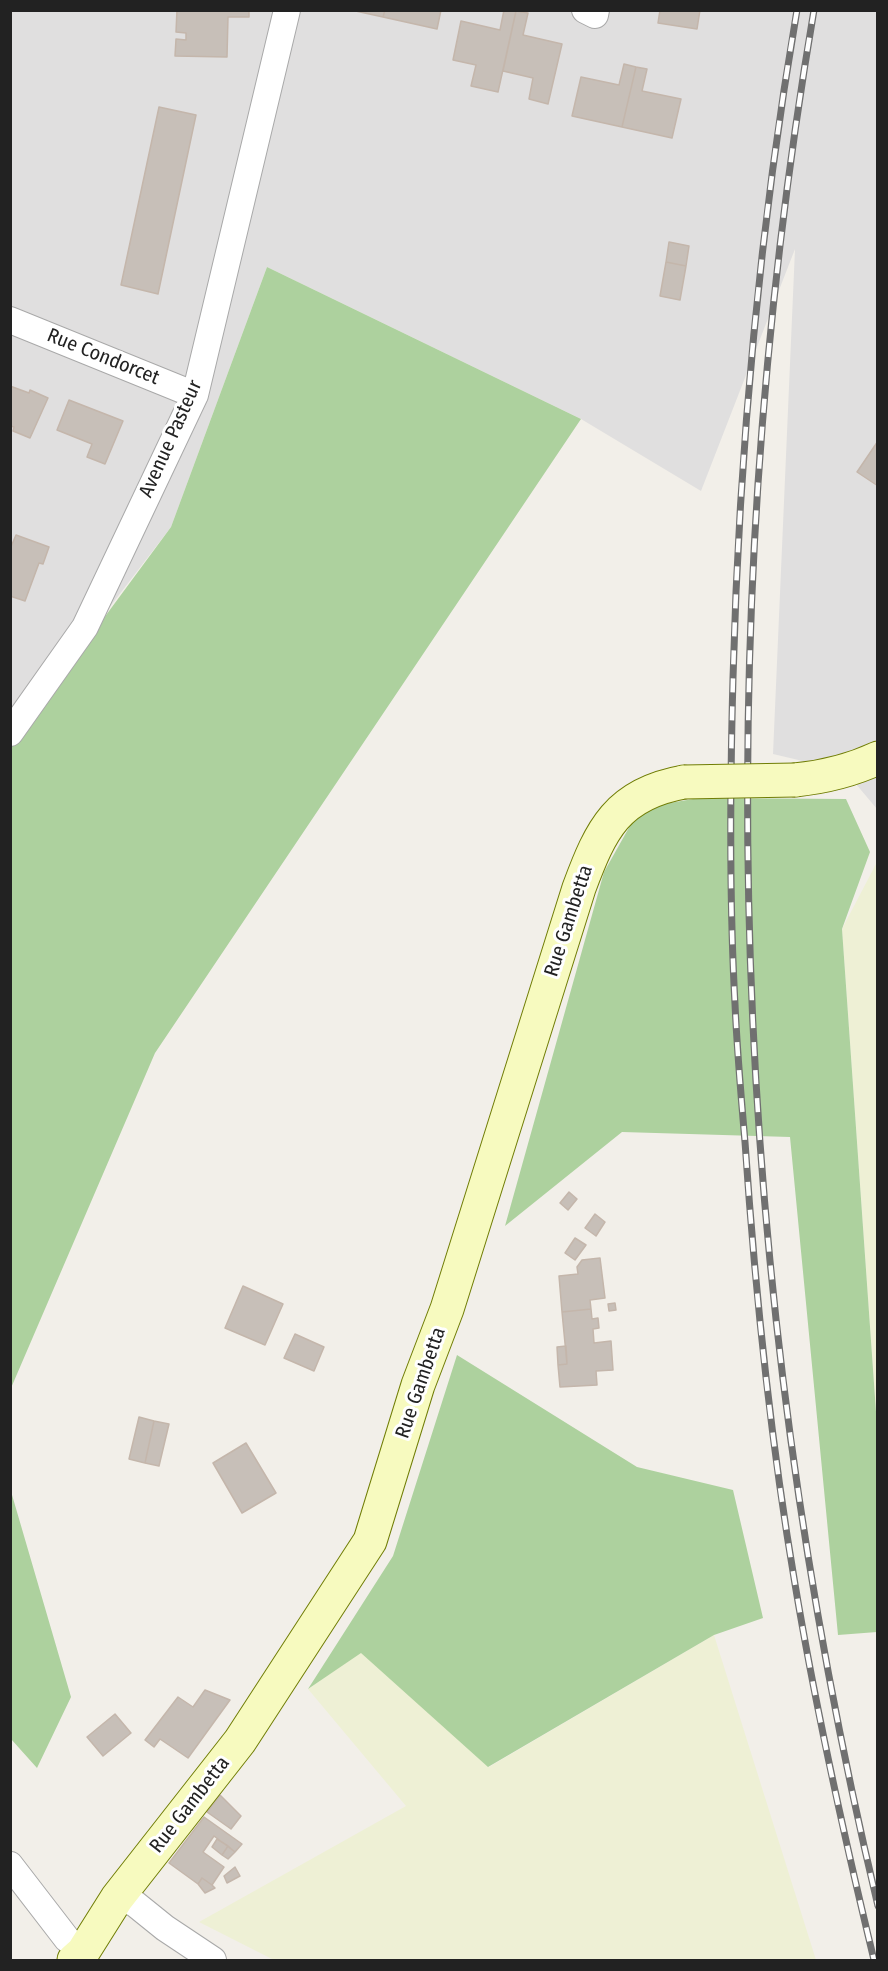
<!DOCTYPE html>
<html>
<head>
<meta charset="utf-8">
<style>
  body { margin:0 }
  #map { position:relative; width:888px; height:1971px; overflow:hidden; background:#f2efe9; font-family:"Fira Sans Condensed",sans-serif }
  canvas { display:block }
  .frame { position:absolute; inset:0; border:12px solid #222; pointer-events:none }
</style>
</head>
<body>
<div id="map">
<canvas width="888" height="1971"></canvas>
<div class="frame"></div>
</div>
<script>
const context = document.querySelector('canvas').getContext('2d');
context.lineJoin = 'round';
function fillPath(path, color) {
  context.fillStyle = color;
  context.fill(path, 'evenodd');
}
function strokePath(path, color, width, dash) {
  context.strokeStyle = color;
  context.lineWidth = width;
  context.lineCap = dash ? 'butt' : 'round';
  context.setLineDash(dash || []);
  context.stroke(path);
}
function drawText(font, color, halo, rows, align = 'center') {
  context.font = font + ' "Fira Sans Condensed",sans-serif';
  context.lineWidth = 6;
  context.setLineDash([]);
  context.textBaseline = 'middle';
  context.strokeStyle = halo;
  context.fillStyle = color;
  for (const [text, x, y, turn = 0] of rows) {
    context.save();
    context.translate(x, y);
    context.rotate((+turn || 0) * Math.PI / 180);
    context.textAlign = isNaN(turn) ? turn : align;
    if (halo) context.strokeText(text, 0, 0);
    context.fillText(text, 0, 0);
    context.restore();
  }
}
fillPath(new Path2D(`
  M11,11h866v798l-32,-38 -72,-17 22,-505 -94,242 -120,-72 -314,-152 -96,260 -160,209z`), '#e0dfdf');
fillPath(new Path2D(`
  M877,862v564l-35,-497z
  M714,1635l102,325h-542l-75,-38 207,-116 -98,-117 53,-37 128,115z`), '#eef0d5');
fillPath(new Path2D(`
  M267,267l314,152 -426,634 -144,335v-644l160,-217z
  M699,798l147,1 24,53 -28,77 35,497v206l-39,3 -48,-498 -168,-5 -117,94 99,-354 36,-64z
  M457,1355l180,112 96,23 30,128 -49,17 -226,132 -127,-114 -53,36 85,-133z
  M10,1488l61,209 -34,71 -26,-29z`), '#add19e');
const building = new Path2D(`
  M177,10h72v7h-21l-1,40 -52,-1 1,-17 10,1v-7l-10,-1z
  M351,10h34l-2,7z
  M385,10h56l-4,19 -54,-12z
  M504,10l12,1 -18,81 -27,-6 5,-21 -23,-5 8,-39 39,9z
  M660,10h40l-3,19 -39,-6z
  M516,11l12,2 -5,22 39,9 -14,60 -19,-5 4,-21 -30,-7z
  M624,64l12,3 -14,60 -50,-11 9,-39 38,8z
  M636,67l11,2 -5,22 39,8 -9,39 -50,-11z
  M159,107l37,8 -38,179 -37,-9z
  M669,242l20,4 -3,20 -20,-4z
  M666,262l20,4 -6,34 -20,-4z
  M10,386l19,7 1,-3 18,8 -18,40 -17,-7 1,-4 -4,-1z
  M69,400l54,21 -18,43 -18,-7 5,-13 -35,-14z
  M878,441v45l-21,-14z
  M16,535l33,12 -6,17 -4,-1 -14,38 -15,-5v-47z
  M569,1192l8,7 -9,11 -8,-7z
  M595,1214l10,8 -9,14 -11,-8z
  M575,1238l11,7 -11,15 -10,-7z
  M600,1258l5,40 -15,2 1,9 -29,3 -3,-36 19,-2 -1,-7 5,-7z
  M243,1286l40,18 -18,41 -40,-17z
  M615,1303l1,7 -7,1 -1,-7z
  M591,1309l1,10 6,-1 1,10 -6,1 1,14 17,-2 2,29 -17,1 1,14 -37,2 -2,-22 9,-1 -5,-52z
  M295,1334l29,13 -10,24 -30,-13z
  M566,1346l1,18 -9,1 -1,-18z
  M139,1417l15,4 -9,42 -16,-4z
  M154,1421l15,3 -10,42 -14,-3z
  M246,1443l30,50 -34,20 -29,-50z
  M205,1690l25,10 -42,58 -28,-19 -6,8 -9,-7 33,-43 15,10z
  M115,1714l16,19 -28,23 -16,-19z
  M220,1795l21,21 -10,13 -24,-17z
  M204,1817l38,27 -7,8 -21,-16 -11,16 21,15 -12,18 -10,-7 -4,6 -29,-21z
  M217,1839l11,7 -6,9 -10,-8z
  M228,1846l7,6 -7,7 -6,-4z
  M235,1867l5,9 -13,7 -3,-7z
  M202,1878l10,7 3,3 -10,5 -7,-9z`);
fillPath(building, '#c7bfb8');
strokePath(building, '#c4b6ab', 1.5);
const street = new Path2D(`
  M585,10l10,5 1,-5
  M10,320l185,75
  M10,733l75,-106 110,-232 92,-385
  M10,1865l57,74 16,13
  M117,1898l17,5 31,25 48,32`);
const secondary = new Path2D(`
  M795,780c30,-3 55,-9 83,-22
  M74,1960l9,-8 34,-54 123,-157 130,-200 48,-156 29,-76 132,-421c22,-59 38,-94 105,-106`);
strokePath(street, '#a9a9a9', 28);
strokePath(secondary, '#707d05', 35);
strokePath(street, '#fff', 26);
strokePath(secondary, '#f7fabf', 33);
const rail = new Path2D(`
  M797,10c-38,221 -58,445 -64,668 -3,109 -4,218 2,326 2,46 6,92 10,138 10,148 25,295 50,442 21,126 49,252 79,376
  M814,10c-107,628 -84,1277 64,1896`);
strokePath(rail, '#707070', 7);
strokePath(rail, '#fff', 4.5, [14]);
const secondaryBridge = new Path2D(`
  M684,782l111,-2`);
strokePath(secondaryBridge, '#707d05', 35, []);
strokePath(secondaryBridge, '#f7fabf', 33);
drawText('20px', '#222', '#fff', [
  ["Rue Condorcet",103,357,22],
  ["Avenue Pasteur",171,439,-66],
  ["Rue Gambetta",569,921,-72],
  ["Rue Gambetta",421,1383,-71],
  ["Rue Gambetta",190,1805,-52]
]);
</script>
</body>
</html>
